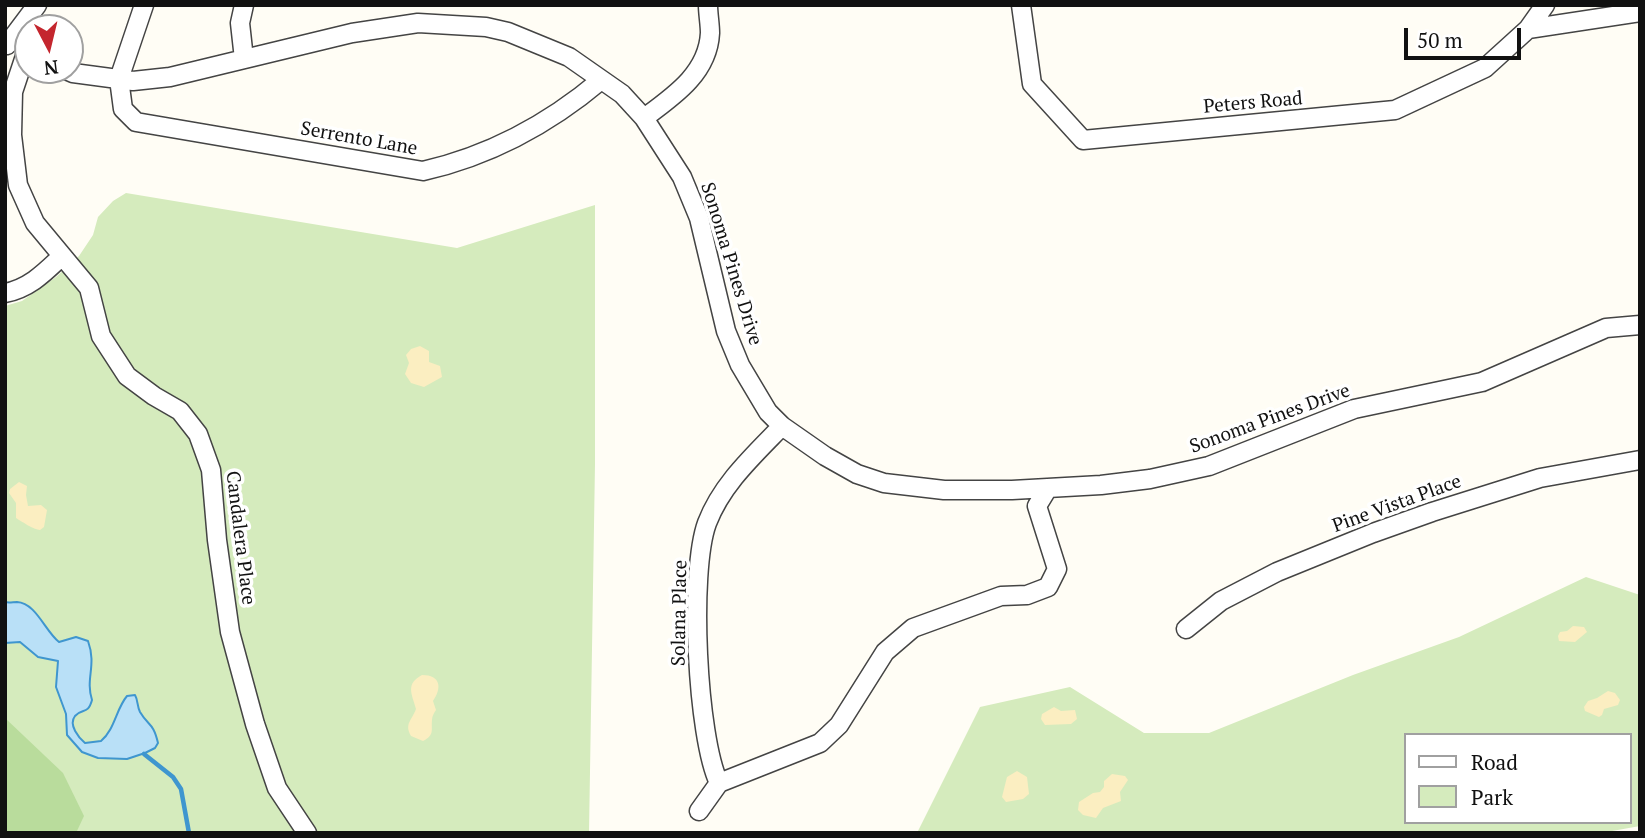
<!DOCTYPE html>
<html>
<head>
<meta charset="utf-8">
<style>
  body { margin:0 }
  #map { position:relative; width:1645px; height:838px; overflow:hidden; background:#fffdf5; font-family:"PT Serif",serif }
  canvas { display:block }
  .frame { position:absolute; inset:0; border:7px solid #111; pointer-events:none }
  .legend { position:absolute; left:1404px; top:733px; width:228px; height:91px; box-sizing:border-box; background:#fff; border:2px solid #a0a0a0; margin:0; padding:9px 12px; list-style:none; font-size:21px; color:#111 }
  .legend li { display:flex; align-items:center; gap:14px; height:35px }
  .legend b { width:35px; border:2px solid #a0a0a0 }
  .north { position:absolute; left:14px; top:14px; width:70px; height:70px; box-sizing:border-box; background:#fff; border:2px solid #a0a0a0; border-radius:50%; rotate:173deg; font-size:19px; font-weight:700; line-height:28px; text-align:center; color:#111 }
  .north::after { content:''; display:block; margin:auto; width:24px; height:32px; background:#c4262e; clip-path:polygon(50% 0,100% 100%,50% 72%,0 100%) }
  .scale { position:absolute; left:1404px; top:28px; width:117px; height:32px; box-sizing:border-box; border:4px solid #111; border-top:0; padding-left:9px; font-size:21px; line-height:24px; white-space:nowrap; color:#111; -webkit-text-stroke:5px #fff; paint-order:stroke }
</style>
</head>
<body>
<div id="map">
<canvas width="1645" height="838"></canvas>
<div class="frame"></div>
<ul class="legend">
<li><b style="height:9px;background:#fff"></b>Road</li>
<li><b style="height:19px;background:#d5ebbd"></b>Park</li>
</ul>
<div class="north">N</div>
<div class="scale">50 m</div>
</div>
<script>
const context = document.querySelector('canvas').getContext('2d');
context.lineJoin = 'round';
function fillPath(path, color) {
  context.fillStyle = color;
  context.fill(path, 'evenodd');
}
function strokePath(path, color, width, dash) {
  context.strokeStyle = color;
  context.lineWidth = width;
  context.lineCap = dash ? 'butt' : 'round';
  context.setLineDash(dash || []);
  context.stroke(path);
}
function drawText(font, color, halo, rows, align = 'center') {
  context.font = font + ' "PT Serif",serif';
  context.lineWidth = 7;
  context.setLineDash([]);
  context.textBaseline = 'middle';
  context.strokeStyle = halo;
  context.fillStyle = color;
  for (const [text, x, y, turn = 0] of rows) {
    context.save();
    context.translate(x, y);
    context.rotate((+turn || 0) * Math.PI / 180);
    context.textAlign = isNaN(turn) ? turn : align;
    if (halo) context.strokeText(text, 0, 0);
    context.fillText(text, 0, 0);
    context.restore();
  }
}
fillPath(new Path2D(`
  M126,193l331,55 138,-43v259l-6,369h-584v-527l17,-5 34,-24 23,-21 14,-21 5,-18 15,-16z
  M1586,577l54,18v231l-39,7h-684l63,-126 90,-20 74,46h65l144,-58 106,-38zM1405,735h224v87h-224z`), '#d5ebbd');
fillPath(new Path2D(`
  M5,718l58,55 21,43 -8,17h-71z`), '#b9dc9c');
fillPath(new Path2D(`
  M420,346l9,5v11l11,4 2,11 -18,10 -13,-4 -6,-9 4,-11 -3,-8 5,-6z
  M19,482l8,4 -1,9 2,11 13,-1 6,5 -3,17 -4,3c-6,0 -19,-9 -24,-12v-15l-7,-10 1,-4z
  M1573,626l11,1 3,5 -12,10 -16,-1 -1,-5 2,-4 7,-1z
  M422,675c19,0 20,13 11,26l3,9c-2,3 -4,6 -4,10 -1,10 3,15 -9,21l-12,-5c-7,-12 1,-16 5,-27 -4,-15 -11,-25 6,-34z
  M1608,691l7,2 5,7 -2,5 -14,4 -2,6 -3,2 -14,-6 -1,-4 4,-6 9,-3z
  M1054,707l7,4 14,-1 2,9 -6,5 -26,1 -4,-6 1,-5z
  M1017,771l10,6 2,17 -6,5 -17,3 -4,-5 5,-20z
  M1112,774l13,2 3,4 -8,12 1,9 -18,7 -7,10 -13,-3 -5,-5 1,-8 14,-9 7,-1 4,-5v-6z`), '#fbeec1');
const water = new Path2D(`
  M5,602c4,1 8,0 12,0 19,1 28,29 42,40l17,-5 12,4c9,25 -3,37 4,59 -4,15 -10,8 -17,16 -7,9 4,22 10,27l16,-2c14,-12 15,-32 26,-45l8,-1c3,5 2,11 5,17 9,15 13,10 18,31l-3,5 -10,5 -18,6 -29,-1 -16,-6 -15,-17 -1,-21 -10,-27 2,-26 -20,-4 -18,-15 -15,1z`);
fillPath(water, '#b9e0f7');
strokePath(water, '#3f96cf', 2);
strokePath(new Path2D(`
  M144,754l29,23 8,12 8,44`), '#3f96cf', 4.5);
const minor = new Path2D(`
  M144,5l-25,74 4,30 13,13 287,49c66,-15 127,-48 178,-91
  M244,5l-4,18 4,36
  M1021,5l11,79 51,56 312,-30 90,-42 43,-39 17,-24
  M1528,29l112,-17
  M7,45l30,-40
  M26,53l-13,39 -1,43 6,50 17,38 54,65 12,48 26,40 27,20 26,15 18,23 13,36 6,70 13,92 25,92 22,64 30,45
  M66,70l7,3 60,8 37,-4 182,-44 66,-10 68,4 22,5 61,25 53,37 22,24 38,59 17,41 27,113 14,34 28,47 14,14 43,30 32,18 27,9 60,7h68l89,-5 49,-6 59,-13 145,-57 128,-27 124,-54 34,-3
  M644,118c30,-22 64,-45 66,-85 0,-9 -2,-19 -2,-28
  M5,293c25,-5 40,-21 57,-37
  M782,426c-29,30 -60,58 -75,97 -18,49 -10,214 12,260l101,-40 19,-18 46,-73 28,-24 88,-32 26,-1 21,-8 9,-18 -20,-63 11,-18
  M1186,629l35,-28 56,-29 96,-39 59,-21 108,-34 100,-18
  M699,811l20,-28`);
strokePath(minor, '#444', 21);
strokePath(minor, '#fff', 18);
drawText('19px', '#111', '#fff', [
  ["Peters Road",1253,103,-5],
  ["Serrento Lane",359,139,10],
  ["Sonoma Pines Drive",731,264,73],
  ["Sonoma Pines Drive",1270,419,-20],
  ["Pine Vista Place",1397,504,-20],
  ["Candalera Place",240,538,83],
  ["Solana Place",680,613,-89]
]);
</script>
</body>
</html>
